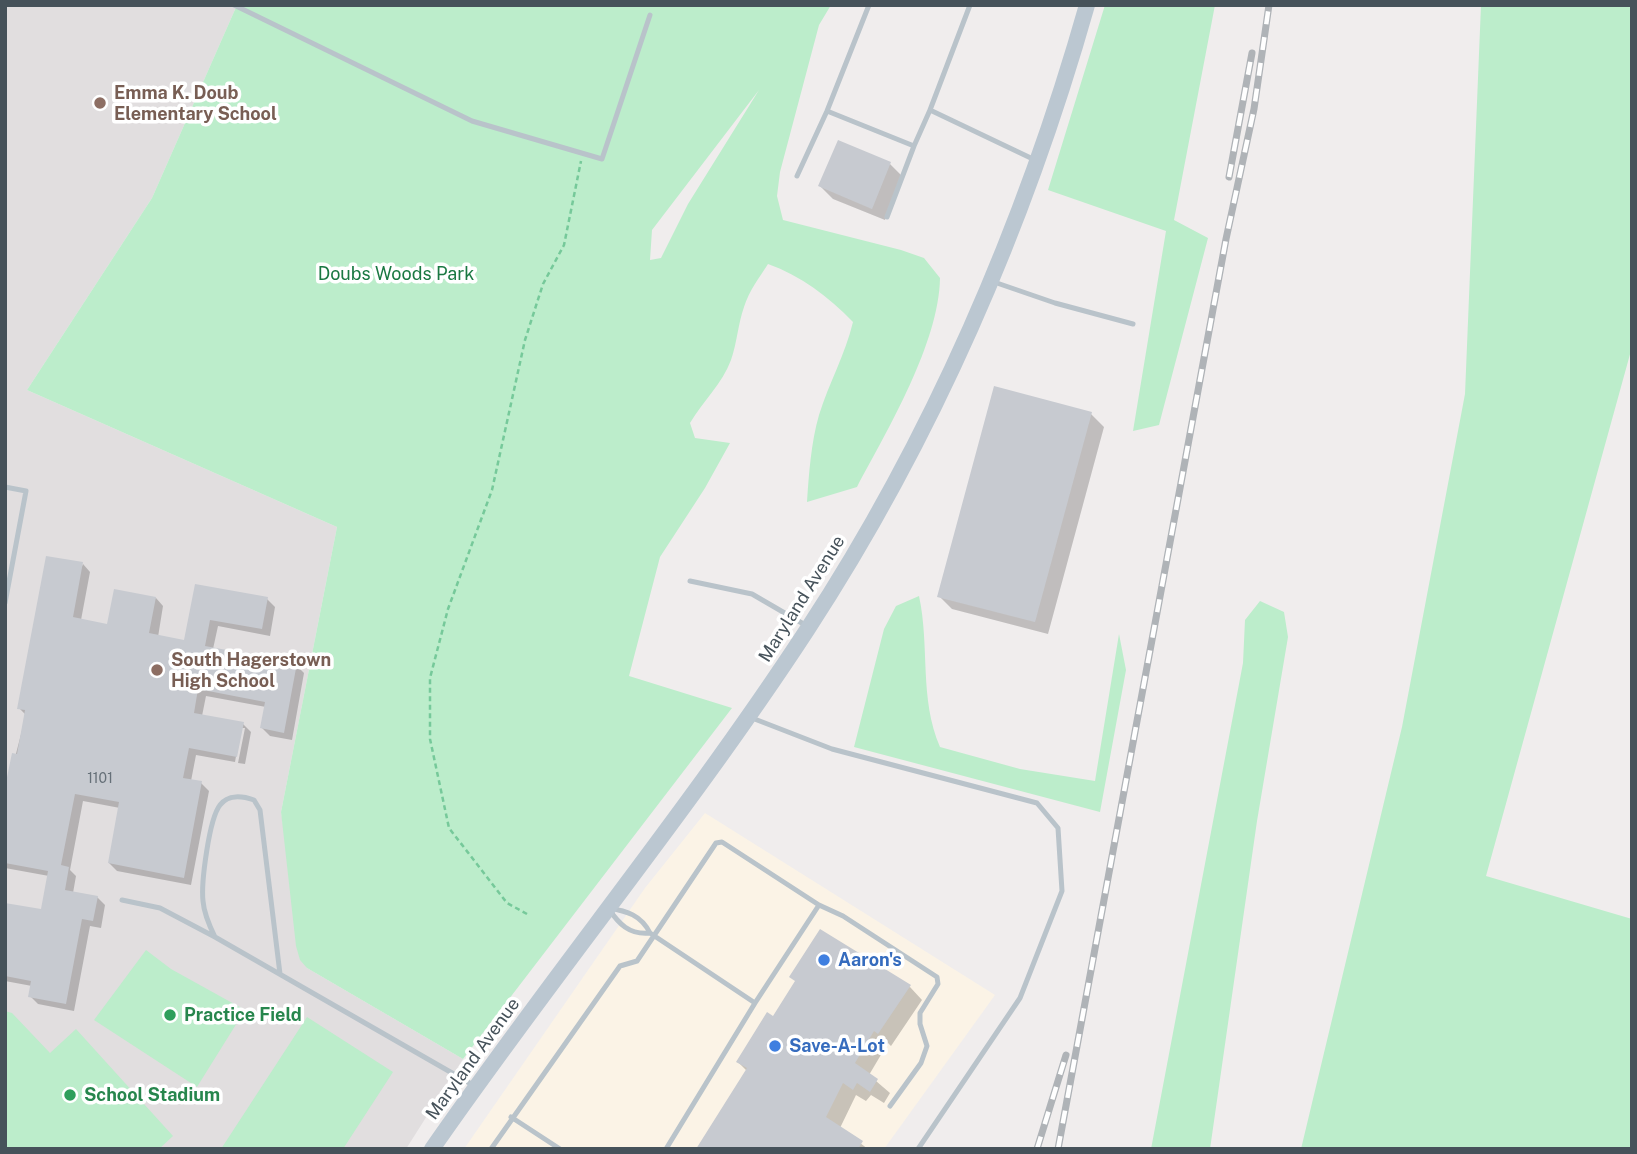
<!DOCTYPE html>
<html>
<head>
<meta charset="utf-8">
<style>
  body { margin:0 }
  #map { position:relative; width:1637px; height:1154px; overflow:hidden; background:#f0eded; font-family:"Public Sans",sans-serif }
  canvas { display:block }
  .frame { position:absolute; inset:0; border:7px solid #46525a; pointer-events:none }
</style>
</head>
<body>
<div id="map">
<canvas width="1637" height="1154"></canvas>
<div class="frame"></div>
</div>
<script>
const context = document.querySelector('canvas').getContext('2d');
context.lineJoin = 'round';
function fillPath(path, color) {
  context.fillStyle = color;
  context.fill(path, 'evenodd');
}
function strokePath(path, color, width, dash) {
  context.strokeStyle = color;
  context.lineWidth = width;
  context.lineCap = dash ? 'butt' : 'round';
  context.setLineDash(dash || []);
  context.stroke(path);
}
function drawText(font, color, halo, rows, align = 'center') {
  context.font = font + ' "Public Sans",sans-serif';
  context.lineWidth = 7;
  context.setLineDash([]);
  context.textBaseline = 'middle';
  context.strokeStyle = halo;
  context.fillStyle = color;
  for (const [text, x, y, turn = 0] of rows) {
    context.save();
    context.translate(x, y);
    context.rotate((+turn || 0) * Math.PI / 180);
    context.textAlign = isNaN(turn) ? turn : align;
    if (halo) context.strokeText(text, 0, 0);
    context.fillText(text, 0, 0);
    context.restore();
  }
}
fillPath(new Path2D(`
  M705,813l290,182 -111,154h-420l181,-261z`), '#fbf3e6');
fillPath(new Path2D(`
  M5,5h232l-85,193 -125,192 310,137 -56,285 26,156 156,91 -57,90h-401z`), '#e1dedf');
fillPath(new Path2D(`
  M237,5h594l-12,20 -39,147 -3,24 6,24 118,30 23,8 16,20c-1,65 -52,151 -83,209l-50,15c2,-29 4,-59 12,-87 10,-32 26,-60 34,-93 -25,-26 -52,-46 -85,-58 -9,14 -19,27 -24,43 -6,17 -7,36 -13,53 -9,24 -28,41 -41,63l5,15 35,5 -25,45 -45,69 -31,119 103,32 -269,351 -156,-91 -7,-8 -4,-14 -15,-134 56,-285 -310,-137 125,-192zM759,90l-71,114 -27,54 -11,2 2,-30z
  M1105,5h110l-41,215 34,18 -49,187 -26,6 33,-200 -118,-41z
  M1481,5h151v342l-146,529 146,43v230h-331l101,-422 63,-333z
  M919,596c11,51 0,102 21,151l80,22 75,12 24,-147 7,36 -26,142 -246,-65 30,-118 12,-23z
  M1260,601l24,11 4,25 -31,184 -47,328h-59l92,-486 2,-43z
  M146,950l25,19 74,41 -48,77 -103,-67z
  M5,1011l7,2 38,40 26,-24 97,107 -14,13h-154z
  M307,1017l86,55 -50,77h-122z`), '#bcedcb');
fillPath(new Path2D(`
  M839,143l51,21 13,13 -18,43 -52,-21 -13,-13z
  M1091,414l13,13 -56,207 -96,-25 -13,-13z
  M83,564l7,8 -9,48 27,6 48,-28 7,8 -5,31 28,5 11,-56 70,13 8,8 -5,29 -52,-10 -5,23 83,16 8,8 -12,67 -22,-4 -8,-8 4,-21 -60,-11 -4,20 41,8 8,8 -6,32 -7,-1 7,-35h-4l-6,34 -39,-7 -5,26 10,2 8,8 -18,94 -74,-14 -8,-8 11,-55 -37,-7 -13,69 6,6 -3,17 24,4 8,8 -4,23 -11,-2 -16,85 -36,-7 -8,-8 2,-10 -27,-5v-76l37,6 7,-35 -44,-8v-72l21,-81 -7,-7z
  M910,987l12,13 -31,46 -3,-3 -19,32 21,18 -6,10 -13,-8 -5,6 -10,-6 -16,33 28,21h-170l49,-78 -9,-9 35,-44z`), '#0003');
fillPath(new Path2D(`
  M838,140l53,22 -19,47 -54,-23z
  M994,386l98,26 -57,210 -98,-25z
  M46,556l37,6 -10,55 34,7 7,-35 42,8 -7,36 35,7 11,-56 73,13 -6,32 -52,-9 -5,26 92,17 -13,70 -24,-5 5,-26 -67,-13 -4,24 50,9 -7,35 -48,-9 -6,30 19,3 -18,97 -76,-15 11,-61 -44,-8 -14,71 8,2 -4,23 33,6 -5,25 -11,-2 -16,85 -38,-7 3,-16 -26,-5v-73l36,6 7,-38 -43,-8v-76l7,-34 5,1 8,-44 -8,-1z
  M820,929l91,56 -33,49 -4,-3 -19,32 23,16 -8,13 -13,-9 -4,7 -10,-7 -17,34 37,24 -5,8h-162l51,-81 -11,-6 31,-50 6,4 22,-35 -6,-4z`), '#c7cad0');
strokePath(new Path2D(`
  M527,914l-20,-11 -58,-75 -19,-89v-61l18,-69 44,-119 33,-150 18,-56 21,-39 17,-84`), '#76c99a', 2.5, [5, 3.5]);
strokePath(new Path2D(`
  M234,5l238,116 130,38 48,-144
  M970,5l-40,105 105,50
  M827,111l87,35 16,-36
  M797,176l30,-65 42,-106
  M887,217l27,-71
  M994,282l61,21 78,21
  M5,487l21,4 -21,112
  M690,581l62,13 55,32
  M752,718l80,31 205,54 21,25 4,63 -42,107 -102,151
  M122,900l38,8 55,29
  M819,905l24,11 94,61 1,7 -18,29v11l7,22 -6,17 -31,43
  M650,933c-21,2 -31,-9 -42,-25 19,3 33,7 42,25l105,70 -89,146
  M280,974l-20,-164 -6,-10c-11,-4 -26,-6 -34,5 -11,14 -19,78 -17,96 1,13 6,24 12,36l258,148
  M511,1117l49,32
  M491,1149l129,-183 17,-5 79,-118 6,-1 97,63 -64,98`), '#b9c3ca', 5);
strokePath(new Path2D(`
  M432,1149c122,-176 258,-340 375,-519 125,-191 218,-406 280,-625`), '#bbc7d1', 16);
const rail = new Path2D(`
  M1229,177l23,-124
  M1037,1149l29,-94
  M1058,1149l168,-910 28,-130 15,-104`);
strokePath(rail, '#afb3b7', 7);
strokePath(rail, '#fff', 4.5, [13]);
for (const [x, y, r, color] of [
  [100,103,7,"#8d6e63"],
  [157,670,7,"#8d6e63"],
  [824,960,7,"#3f7fe0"],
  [170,1015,7,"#2e9e5b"],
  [775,1046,7,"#3f7fe0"],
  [70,1095,7,"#2e9e5b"]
]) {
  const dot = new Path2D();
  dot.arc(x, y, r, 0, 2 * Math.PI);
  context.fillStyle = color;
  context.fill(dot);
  strokePath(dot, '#fff', 2.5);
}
drawText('14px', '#667078', null, [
  ["1101",100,779]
]);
drawText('bold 18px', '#785e54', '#fff', [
  ["Emma K. Doub",114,93],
  ["Elementary School",114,114],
  ["South Hagerstown",171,660],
  ["High School",171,681]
], 'left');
drawText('18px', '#1a7842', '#fff', [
  ["Doubs Woods Park",396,274]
]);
drawText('18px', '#46525a', '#fff', [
  ["Maryland Avenue",802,599,-58],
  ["Maryland Avenue",473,1059,-54]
]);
drawText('bold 18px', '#366cbe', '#fff', [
  ["Aaron's",838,960],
  ["Save-A-Lot",789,1046]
], 'left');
drawText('bold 18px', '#27864d', '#fff', [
  ["Practice Field",184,1015],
  ["School Stadium",84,1095]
], 'left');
</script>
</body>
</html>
